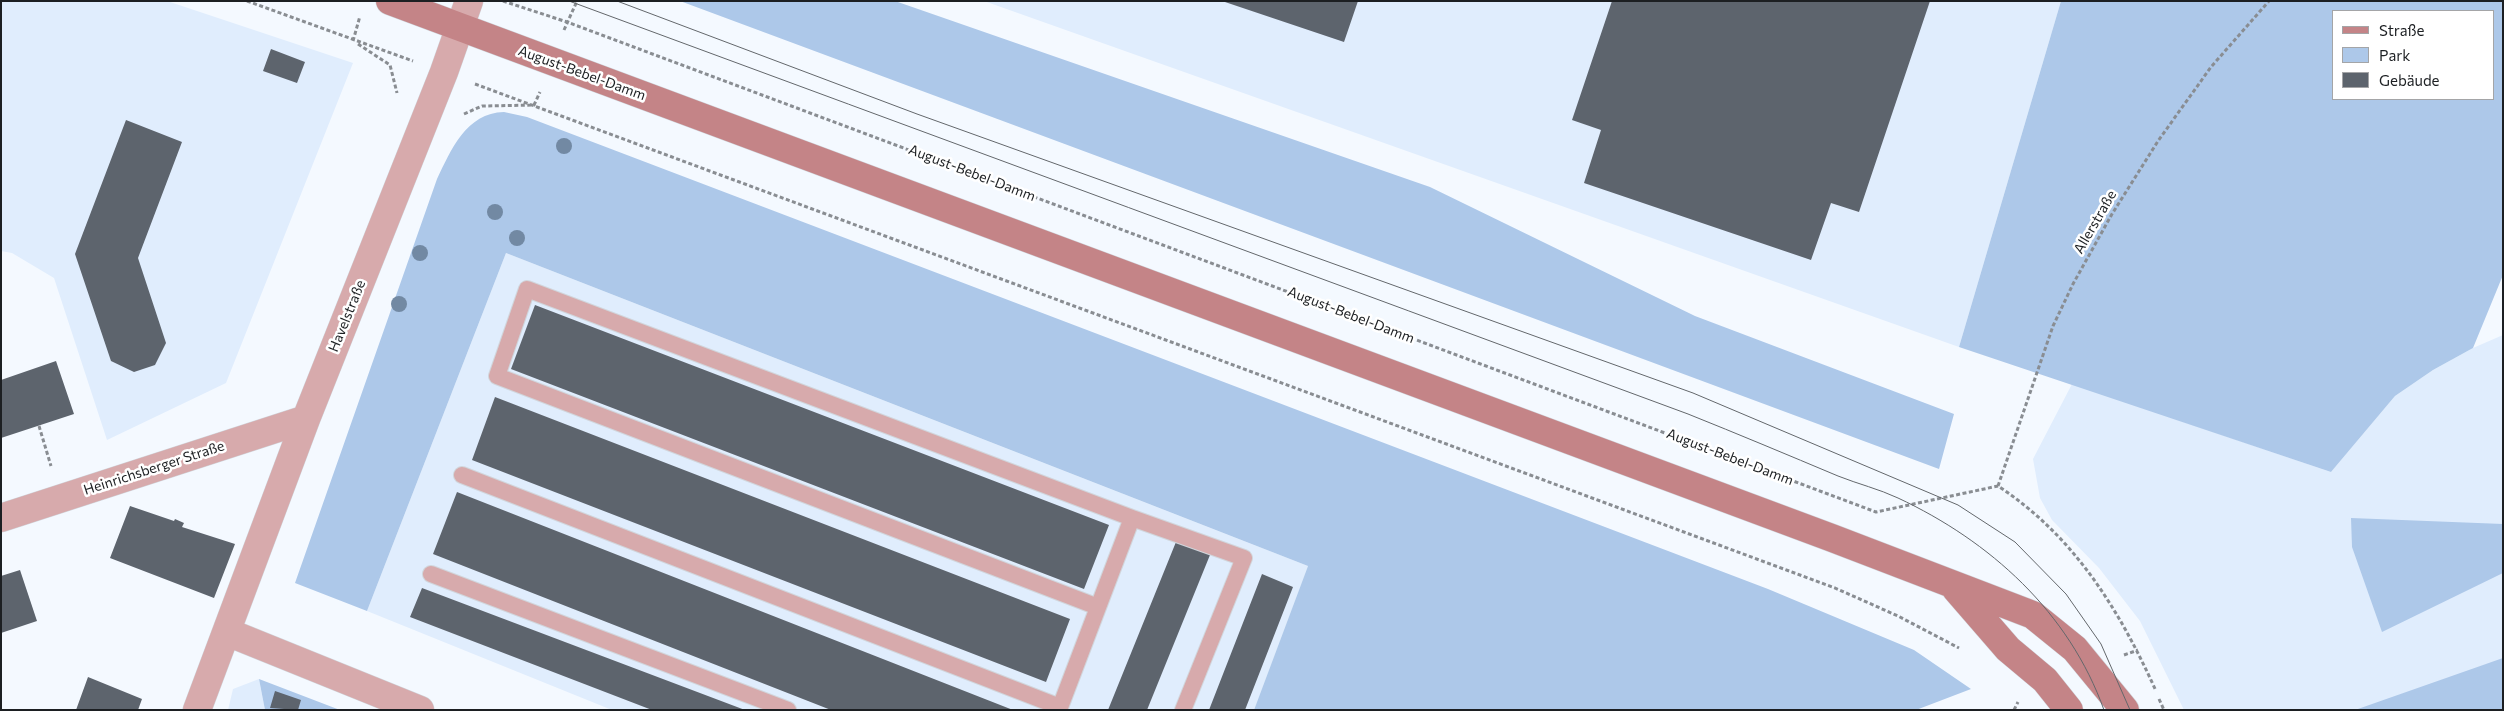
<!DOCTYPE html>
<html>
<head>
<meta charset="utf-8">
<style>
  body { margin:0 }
  #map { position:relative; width:2504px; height:711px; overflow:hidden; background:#f4f9ff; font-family:Commissioner,sans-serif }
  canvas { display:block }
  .frame { position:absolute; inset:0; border:2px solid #1c1f22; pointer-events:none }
  .legend { position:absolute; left:2332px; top:10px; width:162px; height:90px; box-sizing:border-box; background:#fff; border:1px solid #a4a5a7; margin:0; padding:6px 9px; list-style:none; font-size:15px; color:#1c1f22 }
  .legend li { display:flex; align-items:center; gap:10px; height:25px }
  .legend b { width:25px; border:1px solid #a4a5a7 }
</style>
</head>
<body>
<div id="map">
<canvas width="2504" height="711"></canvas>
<div class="frame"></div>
<ul class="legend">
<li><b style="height:6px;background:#c48487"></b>Straße</li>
<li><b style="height:14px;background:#adc8e9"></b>Park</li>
<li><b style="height:14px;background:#5d646d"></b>Gebäude</li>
</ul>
</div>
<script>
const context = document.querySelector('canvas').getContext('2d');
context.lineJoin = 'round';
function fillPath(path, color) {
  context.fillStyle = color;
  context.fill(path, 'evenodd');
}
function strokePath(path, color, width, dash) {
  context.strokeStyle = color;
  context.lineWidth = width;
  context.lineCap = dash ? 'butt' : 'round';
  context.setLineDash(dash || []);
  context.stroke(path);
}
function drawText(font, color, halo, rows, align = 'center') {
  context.font = font + ' Commissioner,sans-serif';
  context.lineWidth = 5;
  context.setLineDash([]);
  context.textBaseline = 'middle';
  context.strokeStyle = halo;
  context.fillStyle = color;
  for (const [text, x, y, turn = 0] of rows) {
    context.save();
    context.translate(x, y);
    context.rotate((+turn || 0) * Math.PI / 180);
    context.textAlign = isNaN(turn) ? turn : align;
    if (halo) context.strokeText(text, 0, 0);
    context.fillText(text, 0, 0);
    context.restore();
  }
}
fillPath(new Path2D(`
  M1,1h166l186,62 -127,320 -119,57 -53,-162 -42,-25 -11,-2z
  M984,1h1077l-102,346z
  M506,253l802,313 -54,144h-642l-245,-99z
  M2503,335v375h-319l-44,-89 -41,-53 -47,-48 -12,-22 -7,-39 39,-75 259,88 64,-76 38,-26 40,-22z
  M259,679l6,31h-37l5,-21z`), '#e0edfd');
fillPath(new Path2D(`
  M680,1h215l535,186 265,129 259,98 -15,55z
  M2061,1h442v274l-30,73 -40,22 -38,26 -64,76 -372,-125zM2493,11v88h-160v-88z
  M504,112l23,5 1241,472 146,61 57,39 -55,21h-662l54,-144 -802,-313 -139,358 -72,-28 142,-404c14,-29 29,-66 67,-67z
  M2351,518l152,6v49l-121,59 -30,-85z
  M2503,658v52h-148z
  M259,679l81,31h-75z`), '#adc8e9');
fillPath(new Path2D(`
  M1222,1h136l-14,41z
  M1612,1h318l-71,211 -28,-9 -20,57 -227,-77 17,-53 -29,-10z
  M271,49l34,13 -8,21 -34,-12z
  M126,120l56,22 -44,116 28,85 -11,22 -21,7 -23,-11 -36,-107z
  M535,305l574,220 -25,64 -573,-220z
  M56,361l18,53 -73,24v-58z
  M495,397l575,222 -24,63 -574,-222z
  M457,492l556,218h-182l-398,-156z
  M130,506l44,15 1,-2 9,4 -2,4 53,17 -21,54 -104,-40z
  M1178,537l34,13 -65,160h-39z
  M20,570l17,51 -36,12v-57z
  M1262,574l31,13 -48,123h-36z
  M422,588l323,122h-93l-242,-93z
  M88,677l54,22 -4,11h-62z
  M275,691l26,9 -3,10 -28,-2z`), '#5d646d');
const lane = new Path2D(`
  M462,475l598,232
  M431,574l357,136
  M1098,607l-601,-231 30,-87 605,229 112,40 -61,152
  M1059,710l73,-192`);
const street = new Path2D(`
  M1,518l305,-99
  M227,632l193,78
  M197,710l109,-291 138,-347 25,-71`);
const secondary = new Path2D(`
  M390,1l1442,537 201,77 42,34 50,61
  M1956,589l52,60 37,31 24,30`);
strokePath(lane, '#d1d6dc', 18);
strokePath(street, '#d1d6dc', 29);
strokePath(secondary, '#d1d6dc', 29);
strokePath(new Path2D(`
  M247,1l166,60
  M503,1l64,21 1309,490 122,-26c76,50 121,123 158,205
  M564,30l13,-29
  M353,41l7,-25
  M358,44l32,21 7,28
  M475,84l1360,504 63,28 61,32
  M464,114l18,-8 52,-1 6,-13
  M39,426l12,40
  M1998,486l55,-160 20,-42 39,-70 46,-73 53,-74 58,-66
  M2124,655l14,-5
  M2159,699l5,11
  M2014,710l4,-8`), '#898d92', 3, [4, 2.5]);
strokePath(lane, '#d7aaac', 16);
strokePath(street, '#d7aaac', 28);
strokePath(secondary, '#c48487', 28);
strokePath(new Path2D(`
  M569,1l1119,413c50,20 100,41 150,62 20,8 41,13 60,22 92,43 171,114 206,212
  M617,1l300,113 776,279 265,112 57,37 51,52 35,50 29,66`), '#63676b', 1);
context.fillStyle = '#7289a3';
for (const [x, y] of [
  [564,146],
  [495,212],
  [517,238],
  [420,253],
  [399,304]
]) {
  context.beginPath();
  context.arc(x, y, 8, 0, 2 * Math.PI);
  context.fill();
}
drawText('14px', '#1c1f22', '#fff', [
  ["August-Bebel-Damm",582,73,20],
  ["August-Bebel-Damm",972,173,21],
  ["Allerstraße",2095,222,-60],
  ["August-Bebel-Damm",1351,315,21],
  ["Havelstraße",347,316,-68],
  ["August-Bebel-Damm",1730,457,21],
  ["Heinrichsberger Straße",154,468,-18]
]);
</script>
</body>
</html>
